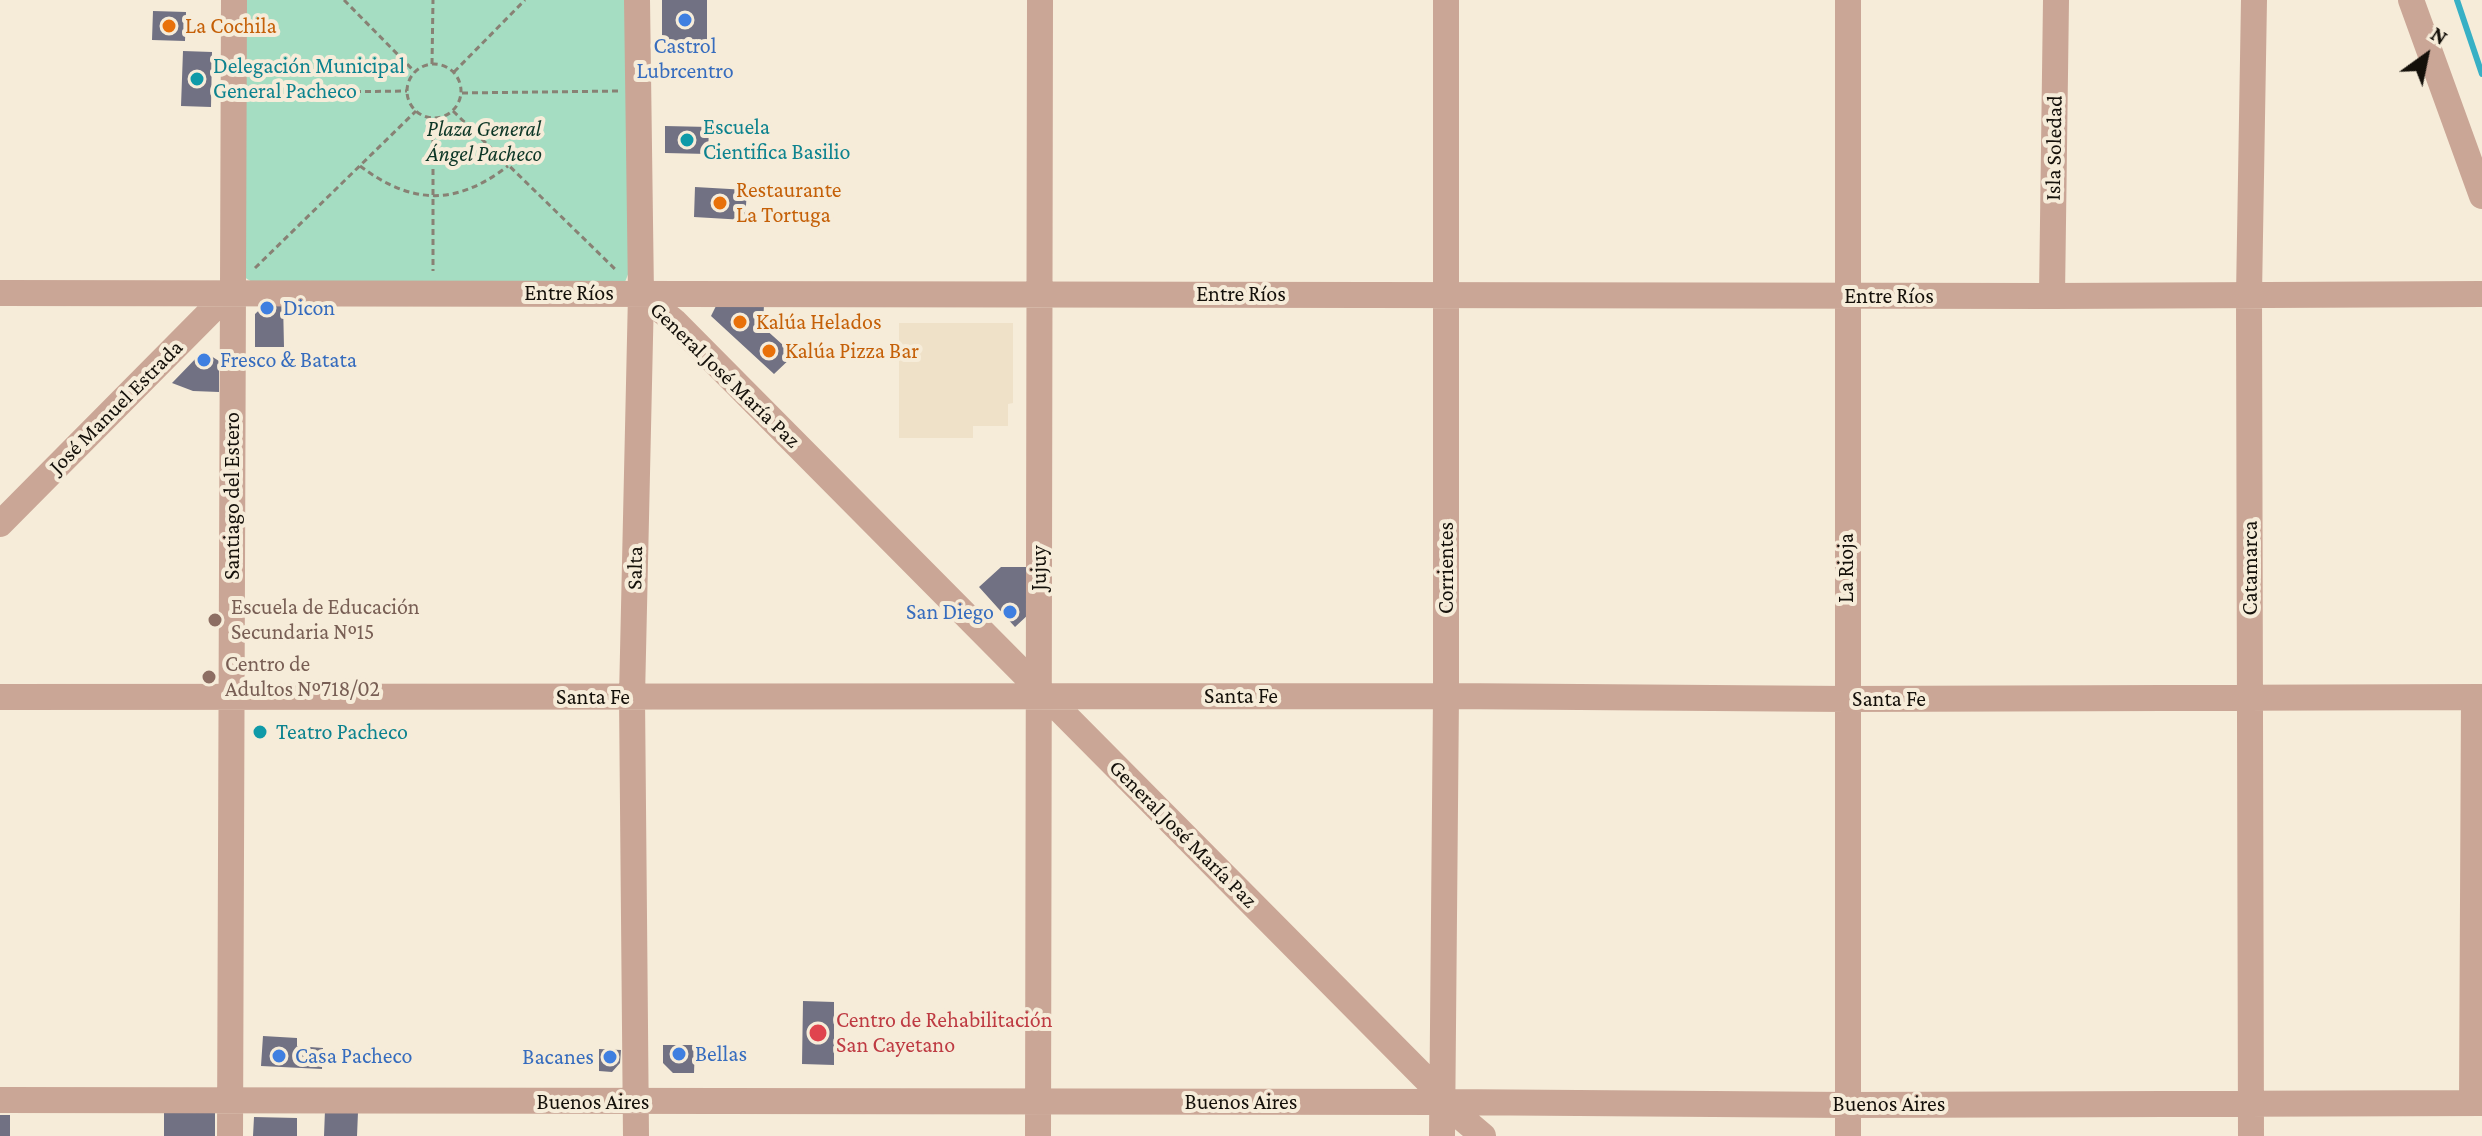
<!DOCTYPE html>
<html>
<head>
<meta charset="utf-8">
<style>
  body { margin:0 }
  #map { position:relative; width:2482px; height:1136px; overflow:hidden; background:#f6ecd9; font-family:"Crimson Pro",serif }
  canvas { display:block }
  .north { position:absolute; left:2386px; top:16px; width:80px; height:80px; -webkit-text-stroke:6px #f6ecd9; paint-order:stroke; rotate:33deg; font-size:22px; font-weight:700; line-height:32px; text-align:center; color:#14100a }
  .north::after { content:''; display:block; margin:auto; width:28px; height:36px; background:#14100a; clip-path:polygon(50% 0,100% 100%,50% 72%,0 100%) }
</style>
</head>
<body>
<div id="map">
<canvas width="2482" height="1136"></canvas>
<div class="north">N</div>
</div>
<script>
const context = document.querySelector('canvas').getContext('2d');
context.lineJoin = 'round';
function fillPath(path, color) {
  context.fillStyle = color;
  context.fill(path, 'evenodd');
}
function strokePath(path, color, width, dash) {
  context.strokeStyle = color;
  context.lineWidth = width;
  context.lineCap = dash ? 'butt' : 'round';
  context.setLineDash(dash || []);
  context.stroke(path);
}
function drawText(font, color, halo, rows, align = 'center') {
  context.font = font + ' "Crimson Pro",serif';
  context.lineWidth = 8;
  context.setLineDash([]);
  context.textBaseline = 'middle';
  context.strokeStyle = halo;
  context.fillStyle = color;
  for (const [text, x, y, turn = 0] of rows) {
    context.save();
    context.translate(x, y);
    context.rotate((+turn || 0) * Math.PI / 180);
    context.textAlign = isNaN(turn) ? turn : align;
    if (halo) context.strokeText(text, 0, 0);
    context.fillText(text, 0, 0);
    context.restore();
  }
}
fillPath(new Path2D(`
  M899,323h114v80l-5,1v22h-35v12h-74z`), '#efe1c8');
fillPath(new Path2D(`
  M243,0h384l2,272 -4,10h-373l-8,-5z`), '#a5ddc2');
strokePath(new Path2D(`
  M2457,0l25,74`), '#38b0c5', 6);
fillPath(new Path2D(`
  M662,0h45v40l-45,1z
  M153,11l33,1 -1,29 -33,-1z
  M183,51l29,1 -1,55 -30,-1z
  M665,126l44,1 -1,27 -43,-1z
  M695,187l52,3 -2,30 -51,-3z
  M719,300l45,4 -1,23 31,28 -20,19 -63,-58z
  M268,302h15l1,45h-29v-33z
  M203,351l16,10v31l-26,-1 -21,-8z
  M1001,567h29v46l-15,14 -36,-40z
  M803,1001l31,1v63l-32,-1z
  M263,1036l34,2v8l26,2 -1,21 -61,-3z
  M663,1045h32l-1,28h-21l-10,-10z
  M599,1049l22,1 -1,13 -8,9 -13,-1z
  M325,1110l33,2 -1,24h-33z
  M164,1112h51v24h-51z
  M0,1115h10v21h-10z
  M254,1117l43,1v18h-44z`), '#717183');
strokePath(new Path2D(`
  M344,0l71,72
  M407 91a27 27 0 1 1 54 0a27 27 0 1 1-54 0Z
  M432,64l1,-64
  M454,72l71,-72
  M255,93l152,-2
  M462,93l156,-2
  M453,111l164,160
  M433,119v152
  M360,166c52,39 96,40 148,0
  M255,268l161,-157`), '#888174', 3, [6, 4]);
strokePath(new Path2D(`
  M2411,0l71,196
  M0,293l2052,3 430,-2
  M641,294l33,27 754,760 15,21 40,34
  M2052,296l4,-296
  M0,524l231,-233
  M0,697l1446,-1 400,3 636,-2
  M0,1100l1443,2 405,3 634,-2
  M2472,1103l2,-406
  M230,1136l4,-1136
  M636,1136l-4,-439 9,-403 -4,-294
  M1038,1136l2,-1136
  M1442,1136l4,-440v-696
  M1848,1136v-1136
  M2251,1136l-2,-841 5,-295`), '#caa696', 26);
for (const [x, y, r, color] of [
  [685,20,8,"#3f7fe0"],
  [169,26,8,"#e8710a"],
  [197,79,8,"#0f9aa8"],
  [687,140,8,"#0f9aa8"],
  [720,203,8,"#e8710a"],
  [267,308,8,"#3f7fe0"],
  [740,322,8,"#e8710a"],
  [769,351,8,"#e8710a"],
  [204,360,8,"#3f7fe0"],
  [1010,612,8,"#3f7fe0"],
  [215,620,8,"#8d6e63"],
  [209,677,8,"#8d6e63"],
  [260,732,8,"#0f9aa8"],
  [818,1033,10,"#e0444e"],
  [679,1054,8,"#3f7fe0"],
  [279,1056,8,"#3f7fe0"],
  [610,1057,8,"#3f7fe0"]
]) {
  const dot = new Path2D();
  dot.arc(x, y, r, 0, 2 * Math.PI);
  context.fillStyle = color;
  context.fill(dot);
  strokePath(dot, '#f6ecd9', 3);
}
drawText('22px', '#c56008', '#f6ecd9', [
  ["La Cochila",185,26],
  ["Restaurante",736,190],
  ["La Tortuga",736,215],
  ["Kalúa Helados",756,322],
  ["Kalúa Pizza Bar",785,351]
], 'left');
drawText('22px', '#366cbe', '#f6ecd9', [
  ["Castrol",685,46,"center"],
  ["Lubrcentro",685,71,"center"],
  ["Dicon",283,308],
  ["Fresco & Batata",220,360],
  ["San Diego",994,612,"right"],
  ["Bellas",695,1054],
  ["Casa Pacheco",295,1056],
  ["Bacanes",594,1057,"right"]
], 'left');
drawText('22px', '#0d838f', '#f6ecd9', [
  ["Delegación Municipal",213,66],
  ["General Pacheco",213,91],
  ["Escuela",703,127],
  ["Cientifica Basilio",703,152],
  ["Teatro Pacheco",276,732]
], 'left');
drawText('italic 22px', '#0c3626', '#f6ecd9', [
  ["Plaza General",484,129],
  ["Ángel Pacheco",484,154]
]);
drawText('22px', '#14100a', '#f6ecd9', [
  ["Isla Soledad",2054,148,-89],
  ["Entre Ríos",569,293],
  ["Entre Ríos",1241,294],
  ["Entre Ríos",1889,296],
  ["General José María Paz",725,375,44],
  ["José Manuel Estrada",116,407,-45],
  ["Santiago del Estero",232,496,-90],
  ["Salta",635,568,-89],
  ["Jujuy",1039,568,-90],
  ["Corrientes",1446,568,-90],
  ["La Rioja",1846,568,-90],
  ["Catamarca",2250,568,-90],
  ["Santa Fe",1241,696],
  ["Santa Fe",593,697],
  ["Santa Fe",1889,699],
  ["General José María Paz",1183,834,45],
  ["Buenos Aires",593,1102],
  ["Buenos Aires",1241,1102],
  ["Buenos Aires",1889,1104]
]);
drawText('22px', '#785e54', '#f6ecd9', [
  ["Escuela de Educación",231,607],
  ["Secundaria Nº15",231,632],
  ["Centro de",225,664],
  ["Adultos Nº718/02",225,689]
], 'left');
drawText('22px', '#be3a42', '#f6ecd9', [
  ["Centro de Rehabilitación",836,1020],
  ["San Cayetano",836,1045]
], 'left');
</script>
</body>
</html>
